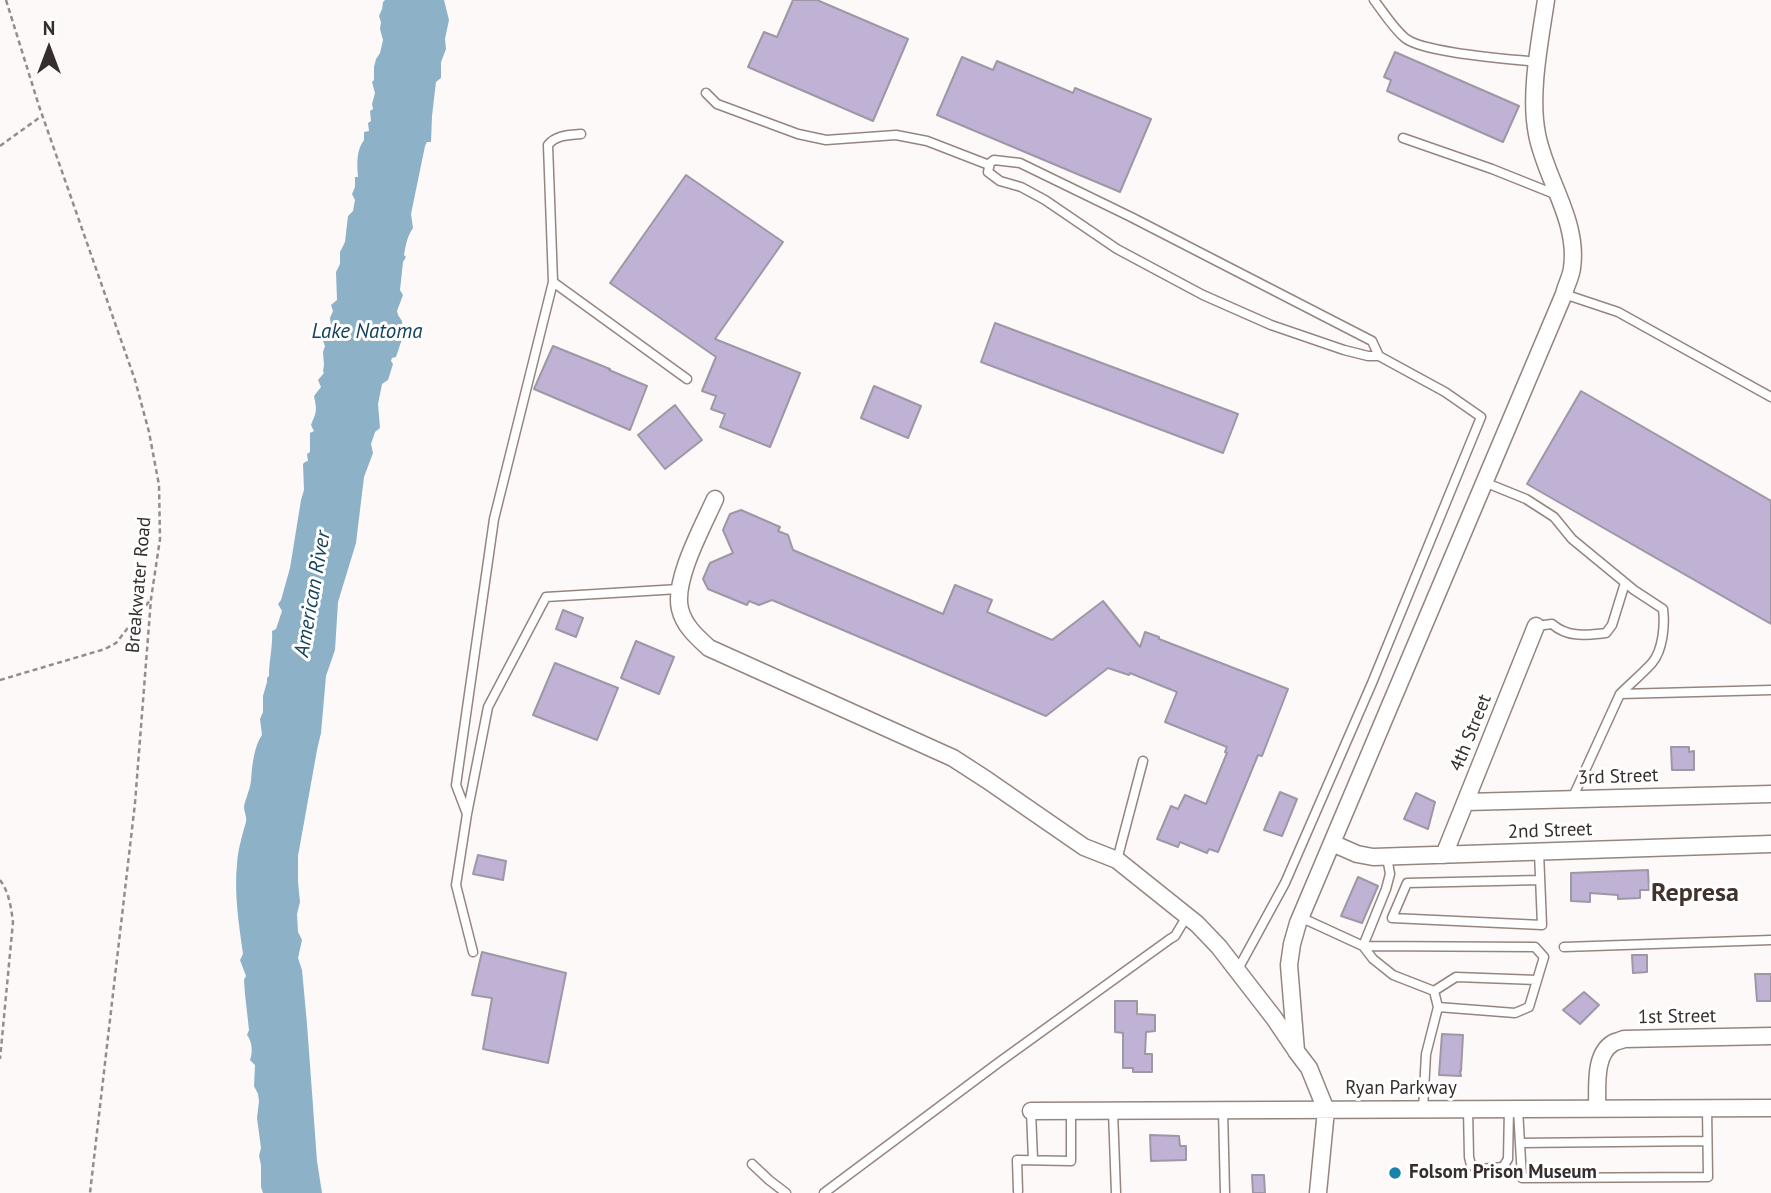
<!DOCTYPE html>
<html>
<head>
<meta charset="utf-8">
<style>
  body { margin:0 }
  #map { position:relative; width:1771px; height:1193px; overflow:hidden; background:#fdf9f8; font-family:"PT Sans",sans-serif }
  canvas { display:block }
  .north { position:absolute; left:14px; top:14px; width:70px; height:70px; -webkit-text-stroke:5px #fff; paint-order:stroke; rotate:0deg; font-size:19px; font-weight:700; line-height:28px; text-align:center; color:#352e2c }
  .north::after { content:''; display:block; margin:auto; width:24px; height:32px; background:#352e2c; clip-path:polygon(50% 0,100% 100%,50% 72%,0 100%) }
</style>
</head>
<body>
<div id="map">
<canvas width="1771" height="1193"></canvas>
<div class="north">N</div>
</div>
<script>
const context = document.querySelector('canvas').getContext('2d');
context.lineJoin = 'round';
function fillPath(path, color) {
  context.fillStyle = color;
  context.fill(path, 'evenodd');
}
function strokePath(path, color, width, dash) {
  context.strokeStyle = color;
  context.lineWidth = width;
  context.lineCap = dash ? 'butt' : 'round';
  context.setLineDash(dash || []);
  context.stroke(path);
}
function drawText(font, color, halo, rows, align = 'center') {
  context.font = font + ' "PT Sans",sans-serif';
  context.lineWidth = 6;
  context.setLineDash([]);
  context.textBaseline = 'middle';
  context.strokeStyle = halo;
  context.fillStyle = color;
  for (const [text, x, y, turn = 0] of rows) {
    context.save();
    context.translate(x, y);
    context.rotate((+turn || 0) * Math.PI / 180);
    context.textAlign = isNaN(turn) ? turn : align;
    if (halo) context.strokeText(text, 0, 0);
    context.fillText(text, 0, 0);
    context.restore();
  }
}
fillPath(new Path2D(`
  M385,0h59l5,20 -4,19 1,10 -5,13v16l-5,4 -4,34 -1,26h-4l-2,4 -14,68 2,14c-6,9 -7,16 -9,27l2,2 -3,5 -3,28 3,5 -6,16 1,4 4,6 1,15 -7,21 -4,1 -1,3 2,3 -5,16 -6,4 -4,20 2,24 -5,4 -4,12 2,9 -9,24 -8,66 -18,59 -3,48 -9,26 -5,57 -4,17 -19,106v26l2,20 -3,12 1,18 4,8 -4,18 4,12 5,54 10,137 5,32h-59l-2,-6v-22l-2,-9 2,-8 -4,-30 2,-17 -1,-7 -4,-8 1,-21 -5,-5c3,-8 2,-19 -3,-25l2,-5 -4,-36 -1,-14 2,-4 -6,-16 3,-6c-4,-29 -9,-60 -6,-90 1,-15 5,-28 9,-42 1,-6 -2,-10 -2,-16 2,-8 6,-17 7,-25 1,-15 3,-35 11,-46l-2,-16 3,-7v-16l4,-14v-4l2,-2c0,-16 4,-30 3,-45l4,-2 6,-18 -4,-7 3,-4 9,-32 11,-68 3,-10 -1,-26 2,-2 3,-1 -1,-7 3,-2v-19l4,-2 -3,-6c6,-14 6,-14 3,-29l7,-9 -3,-7 6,-7 -1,-2 1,-6 -1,-13 2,-6 -2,-5 5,-5 2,-9 1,-2 -1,-7 3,-7 -2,-6 6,-5 -1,-28 4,-8v-12l5,-10 3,-26 5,-5 2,-11 -3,-6 3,-7v-10h3c-1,-13 -2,-26 6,-37v-8l5,-1 -1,-8 3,-2 -1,-10 3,-2 -1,-5 3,-11 -3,-11 2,-2v-13l2,-8 4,-6 3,-13 -3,-11 1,-7 -2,-6 3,-7 1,-7z`), '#8db1c7');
const building = new Path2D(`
  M793,0h24l91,39 -35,82 -125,-54 16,-35 13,5z
  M1395,52l124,54 -16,36 -116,-51 4,-11 -7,-3z
  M962,57l31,13 4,-9 76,32 2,-5 76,31 -31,73 -183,-77z
  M686,175l97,67 -68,97 85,34 -30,74 -50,-20 5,-13 -14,-5 5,-13 -14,-5 14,-34 -106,-74z
  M995,323l243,91 -15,39 -242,-91z
  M553,346l57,23 -1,1 38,16 -17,44 -96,-41z
  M874,386l47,20 -13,32 -47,-20z
  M1581,391l190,110v123l-244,-140z
  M675,405l27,35 -37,29 -27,-34z
  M741,510l39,17 -2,4 10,4 5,15 150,64 12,-29 37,15 -5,12 65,28 51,-39 37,46 5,-15 14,5v2l129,50 -26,67 -4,-1 -40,97 -9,-3 -2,4 -27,-11 -2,5 -21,-8 14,-33 7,3 7,-14 21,9 21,-51 -2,-1 2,-5 -62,-25 12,-30 -47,-19 -1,2 -21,-7 -62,48 -274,-116 -13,5 -10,-4 -2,4 -39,-16 -5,-10 7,-16 23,-10 -10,-23 7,-16z
  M563,610l20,8 -7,19 -20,-8z
  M636,641l38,16 -15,37 -38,-16z
  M555,663l63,25 -21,52 -64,-25z
  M1671,747h18v5l5,-1v19h-22z
  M1280,792l17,7 -15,37 -18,-6z
  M1416,793l19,9 -7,27 -24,-10z
  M478,855l28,6 -3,19 -30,-6z
  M1648,870l1,20h-9v8l-22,1v-4l-28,-2v9l-19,-1v-28z
  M1358,877l20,9 -16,37 -21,-7z
  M482,952l84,21 -18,90 -65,-14 9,-51 -20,-3z
  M1632,955h15v17l-14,1z
  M1755,974h16v27h-14z
  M1584,992l15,13 -19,19 -17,-14z
  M1115,1001h22v13l18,1v16l-9,1 -1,22h7v18h-19v-4h-10v-35l-8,-1z
  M1442,1034l21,1 -2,36h-1l1,5 -22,-1z
  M1150,1135l29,1 1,10h6v14l-35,1z
  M1252,1175h12l1,18h-12z`);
fillPath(building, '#c0b2d4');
strokePath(building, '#9d97a6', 2);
const service = new Path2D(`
  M1374,0c10,13 19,28 31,38 18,15 106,21 132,24
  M706,93l11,11 81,30 28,6 70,-5 31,6 62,24
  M1403,138l89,31 65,26
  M553,282l134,97
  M1564,294l54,18 153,85
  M1484,482l42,17 28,18 18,22 62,51 29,19c2,16 0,41 -11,54 -10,11 -22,21 -32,31
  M1536,626l16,-2c16,14 34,11 54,9l6,-8 13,-42
  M1572,799l48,-105 151,-4
  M467,814l-11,-29 38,-266 59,-237 -5,-137c8,-10 20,-10 33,-11
  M1539,852l3,73 -150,-7 15,-35 133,-3
  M1117,860l26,-99
  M1300,917l63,29 172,1 9,10 -15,50 -14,6 -77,-6
  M1363,946l10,13 20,16 41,16 4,16 -12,47 -3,55
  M1363,946l23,-57 4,-15 -3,-17
  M1564,947l207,-7
  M473,952l-17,-67 11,-71 21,-107 58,-110 133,-8
  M1237,971l48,-88 87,-200 109,-266 -36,-25 -66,-36h-11l-24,-6 -73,-25 -68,-30 -86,-46 -72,-49 -24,-13 -21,-6 -12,-9 2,-9 4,-3 26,3 111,54 241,124 7,15
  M1434,991l22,-14 81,3
  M1468,1109l1,48 2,8 8,4 24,-2 5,-8 1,-50
  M1518,1109l4,69 186,-1 -1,-69
  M1223,1110l2,83
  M1031,1111l2,49
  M1113,1111l3,82
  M1520,1143l187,-2
  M752,1164l17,16 17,13
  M1018,1191l-1,-31 54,1v-50
  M824,1193l174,-130 172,-124 5,-3 12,-20`);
const minor = new Path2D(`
  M715,499c-12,27 -42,81 -35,110 4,17 17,28 29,39l244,110 34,22 97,67 33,13 80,64 22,23 55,71 21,31
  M1466,802l305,-8
  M1332,843l25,11 16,3 398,-13
  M1444,855l92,-229
  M1597,1108c1,-19 -4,-53 16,-65 3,-2 7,-2 11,-4l147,-3
  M1031,1111l740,-3
  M1318,1193l8,-83 -17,-42 -13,-17 -7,-86 3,-21 6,-21 266,-629c2,-9 7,-17 8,-26 7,-47 -27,-90 -35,-134 -8,-40 3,-93 9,-134`);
strokePath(service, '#95857f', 11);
strokePath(minor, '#95857f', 19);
strokePath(new Path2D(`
  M6,0l33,106 96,274 14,52 10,53 1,54 -9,60 -16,204 -45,390
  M0,146l43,-31
  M0,680l105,-31 11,-6 35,-44
  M0,880c9,12 11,27 13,42l-13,137`), '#938d8b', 2.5, [5, 3.5]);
strokePath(service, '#fff', 8);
strokePath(minor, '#fff', 16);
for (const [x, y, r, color] of [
  [1395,1173,7,"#1782ab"]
]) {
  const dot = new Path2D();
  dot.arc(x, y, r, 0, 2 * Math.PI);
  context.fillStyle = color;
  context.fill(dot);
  strokePath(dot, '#fff', 2.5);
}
drawText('19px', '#352e2c', '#fff', [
  ["Breakwater Road",139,585,-85],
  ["4th Street",1471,733,-68],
  ["3rd Street",1618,777,-2],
  ["2nd Street",1550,831,-2],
  ["1st Street",1677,1017,-1],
  ["Ryan Parkway",1401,1089]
]);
drawText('bold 19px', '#352e2c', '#fff', [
  ["Folsom Prison Museum",1409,1173]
], 'left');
drawText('italic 21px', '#14425a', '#fff', [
  ["Lake Natoma",367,332],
  ["American River",313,594,-80]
]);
drawText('bold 26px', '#40322d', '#fff', [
  ["Represa",1695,894]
]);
</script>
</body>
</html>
